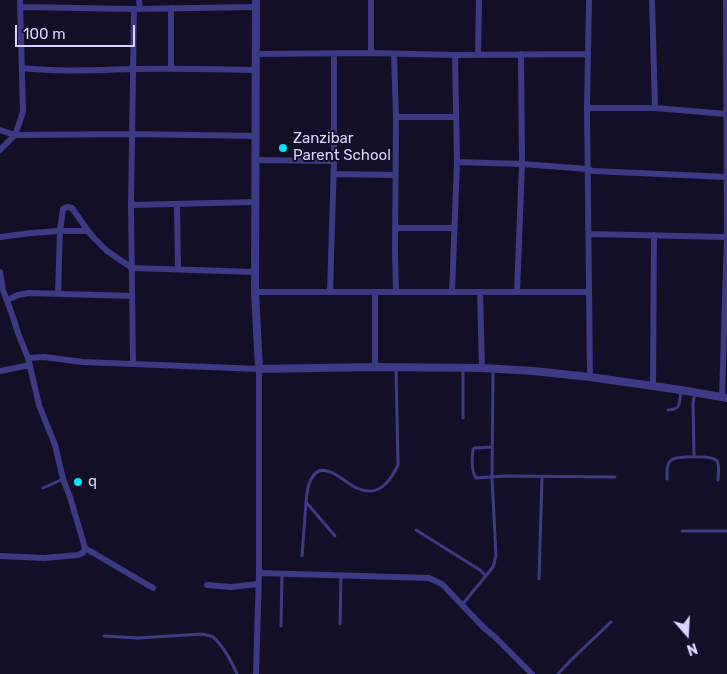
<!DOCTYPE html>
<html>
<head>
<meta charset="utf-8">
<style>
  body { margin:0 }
  #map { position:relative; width:727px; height:674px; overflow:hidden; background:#130f26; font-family:Rubik,sans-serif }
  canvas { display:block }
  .north { position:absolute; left:662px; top:609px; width:50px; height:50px; -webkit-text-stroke:4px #130f26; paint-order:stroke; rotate:161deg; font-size:14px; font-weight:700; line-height:20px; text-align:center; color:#d9d4ff }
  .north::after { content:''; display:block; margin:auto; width:18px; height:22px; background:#d9d4ff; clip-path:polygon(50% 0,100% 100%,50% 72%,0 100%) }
  .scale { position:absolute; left:15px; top:25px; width:120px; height:22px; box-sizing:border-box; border:2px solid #d9d4ff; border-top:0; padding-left:6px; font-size:15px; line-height:18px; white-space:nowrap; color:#d9d4ff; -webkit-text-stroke:4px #130f26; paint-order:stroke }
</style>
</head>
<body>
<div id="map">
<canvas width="727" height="674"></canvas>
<div class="north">N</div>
<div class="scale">100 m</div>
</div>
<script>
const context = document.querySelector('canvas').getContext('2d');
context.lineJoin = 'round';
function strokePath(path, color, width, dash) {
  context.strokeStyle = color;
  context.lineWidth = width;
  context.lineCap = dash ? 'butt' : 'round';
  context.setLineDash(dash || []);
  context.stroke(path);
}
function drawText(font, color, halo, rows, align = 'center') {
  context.font = font + ' Rubik,sans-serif';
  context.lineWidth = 4;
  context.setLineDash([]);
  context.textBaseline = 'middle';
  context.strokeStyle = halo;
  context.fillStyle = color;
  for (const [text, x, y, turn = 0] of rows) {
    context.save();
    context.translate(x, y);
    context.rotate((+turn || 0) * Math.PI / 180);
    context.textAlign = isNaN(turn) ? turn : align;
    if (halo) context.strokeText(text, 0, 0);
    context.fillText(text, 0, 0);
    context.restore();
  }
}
strokePath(new Path2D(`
  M668,410c14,-1 11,-7 13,-20
  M463,418v-49
  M492,447l-17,1 -2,1c-1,8 -2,22 3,29l30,-2 109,1
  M694,456l-1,-53 2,-10
  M667,479c0,-7 -1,-14 4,-19 6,-4 42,-5 46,1 3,5 1,14 1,19
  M43,488l20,-9
  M416,530l64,40 6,6
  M682,531h45
  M335,536l-29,-34c1,-14 5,-38 24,-30 10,3 17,12 27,16 21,10 33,-6 41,-23l-2,-96
  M302,556l4,-54
  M539,579l3,-102
  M462,605l31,-38 3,-11 -4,-79 1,-107
  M340,624l1,-48
  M281,626l1,-52
  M104,636l34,2 64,-4c4,1 7,1 11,3 9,7 20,27 24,37
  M558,674l12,-13 41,-39`), '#3d3a85', 3);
strokePath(new Path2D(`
  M139,0l1,9
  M589,0l-2,108 3,269
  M652,0l3,108
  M20,7l114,2 122,-2
  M171,8v61
  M371,53v-53
  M256,54l115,-1 84,2 133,-1
  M394,54l2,63 -1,134 1,41
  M478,54l1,-54
  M22,68c37,4 74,2 111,1 40,-1 81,0 122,1
  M587,108h68l72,6
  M396,117h60
  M0,130l15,5 117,-1 123,2
  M0,150l15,-15 8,-23 -3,-112
  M255,160l79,1
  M457,162l65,2 66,5 5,2 134,6
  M334,174l61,1
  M177,204l1,65
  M131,205l124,-3
  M396,228h58
  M589,234l138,3
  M0,237l31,-4 29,-2h28l6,7 13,13 25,17 123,4
  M0,272l3,18 10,27 5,16 10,25 11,47 16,40 8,34 7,18 15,51 68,40
  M255,292h334
  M330,292l4,-131v-107
  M375,292v75
  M452,292l5,-130 -2,-107
  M480,292l2,76
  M517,292l5,-128 -1,-110
  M58,294l2,-63 3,-22 4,-2 5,1 16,23
  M7,300l11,-5 11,-2 102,3
  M28,358l16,-1 39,5 176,7v204l-3,101
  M133,364l-2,-159 3,-196
  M0,371l30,-6
  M653,386l1,-151
  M722,397l5,-160 -1,-237
  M0,556l44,2 34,-3 5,-2 2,-5
  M259,573l170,5 13,6 42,44 11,9 37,37
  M207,585l24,2 27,-3`), '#3d3a85', 6);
strokePath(new Path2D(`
  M256,0l-1,292 4,77 116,-2 107,1 51,3 57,6 91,13 46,8`), '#3d3a85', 8);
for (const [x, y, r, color] of [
  [283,148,5,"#00e5ff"],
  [78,482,5,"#00e5ff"]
]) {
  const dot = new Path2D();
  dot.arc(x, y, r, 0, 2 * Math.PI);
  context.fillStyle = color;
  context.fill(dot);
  strokePath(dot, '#130f26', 2);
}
drawText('15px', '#d9d4ff', '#130f26', [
  ["Zanzibar",293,139],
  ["Parent School",293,156],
  ["q",88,482]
], 'left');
</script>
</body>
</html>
